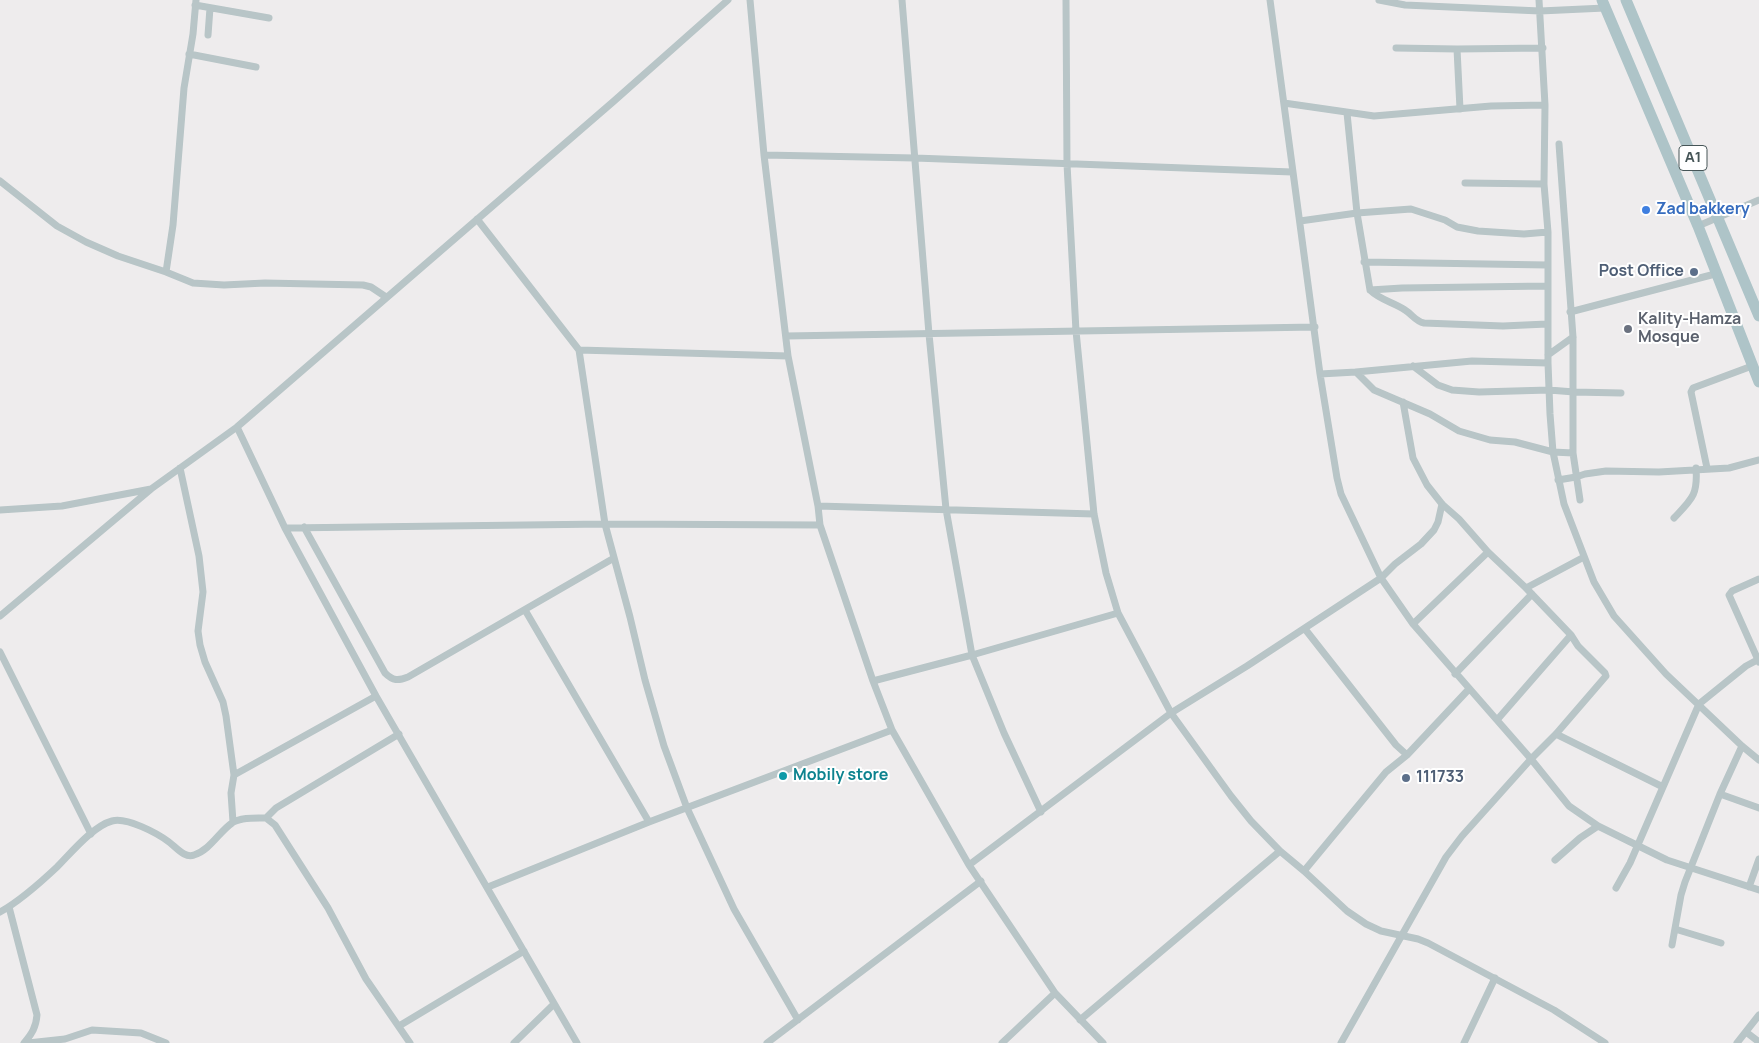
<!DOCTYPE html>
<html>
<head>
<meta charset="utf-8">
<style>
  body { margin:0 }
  canvas { display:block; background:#eeeced }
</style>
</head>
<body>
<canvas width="1759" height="1043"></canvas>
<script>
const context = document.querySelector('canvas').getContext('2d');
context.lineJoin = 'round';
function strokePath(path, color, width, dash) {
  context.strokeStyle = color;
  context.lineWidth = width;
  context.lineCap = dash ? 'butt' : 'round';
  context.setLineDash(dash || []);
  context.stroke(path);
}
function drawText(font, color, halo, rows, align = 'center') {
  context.font = font + ' Manrope,sans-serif';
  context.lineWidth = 4;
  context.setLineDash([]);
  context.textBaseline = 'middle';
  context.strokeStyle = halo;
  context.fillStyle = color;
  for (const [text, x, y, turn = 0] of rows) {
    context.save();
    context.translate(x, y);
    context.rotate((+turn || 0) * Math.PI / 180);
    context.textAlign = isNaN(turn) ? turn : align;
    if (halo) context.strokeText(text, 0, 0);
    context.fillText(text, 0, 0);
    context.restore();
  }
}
strokePath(new Path2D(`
  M750,0l14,155 24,201 30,150 2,19 53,156 19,49 77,135 86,128 48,50
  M902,0l27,334 17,175 26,146 32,78 37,79
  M1066,0l1,164 9,167 18,183 12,59 12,40 53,100 60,83 20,25 29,30 24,20 43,40 19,13 15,7 37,8 10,4 126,67 51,33
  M1270,0l50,374 17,104 4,16 40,84 32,46 118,135 38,47 29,20 69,34 92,30
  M1379,0l26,5 135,6 65,-3
  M1539,0l6,105 -1,79 4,48v131l2,51 3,38 11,52 30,78 20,34 52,58 76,72 17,14
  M195,5l74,13
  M208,35l2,-27
  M1396,48l61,1 86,-1
  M1457,49l3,60
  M189,54l67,13
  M1284,103l90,13 117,-10 54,-1
  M1347,113l10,100 13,77c10,10 23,12 35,20 8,5 10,11 19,13l79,3 44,-2
  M1559,144l14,193v116l7,47
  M764,155l151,3 377,14
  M0,181l57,45 29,16 32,14 48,16 27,11 31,2 41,-2 98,2 8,2 15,10
  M1465,183l79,1
  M477,219l102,131 26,174 25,93 15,63 19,66 23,62 47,101 64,111
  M1300,221l57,-8 54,-4 34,11 12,7 21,4 46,3 24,-2
  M1698,226l61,-26
  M1364,262l183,3
  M166,272l7,-47 11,-137 9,-54 3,-34
  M1370,290l32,-2 145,-2
  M1570,312l145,-38
  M786,336l529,-9
  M579,350l209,6
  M1548,355l25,-18
  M1413,366l25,19 14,5 27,2 70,-2 25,2 47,1
  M1356,372l116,-11 76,2
  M1320,374l36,-2 18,18 56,24 29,17 31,9 25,2 38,10 20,1
  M237,427l48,101 91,168 201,347
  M180,468l19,88 4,36 -5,39 2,14 5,17 18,40 3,14 8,59 -3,18 2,29
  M1707,468l-16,-76 2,-4 59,-22
  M1558,480l18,-3 9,-3 21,-3 53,1 70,-4 30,-8
  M818,506l276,8
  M0,510l62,-4 89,-17
  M1674,518c18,-19 24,-23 22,-50
  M304,527l81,146c8,8 13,8 23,4l206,-119
  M285,528l320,-4 215,1
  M1759,579l-27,12 -3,4 30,67
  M1526,588l58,-31
  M525,610l124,212
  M0,616l151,-127 86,-62 377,-326 114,-101
  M1413,624l75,-72
  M1305,629l91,116 11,10
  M0,652l91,182
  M1455,674l77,-80
  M873,681l99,-26 146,-42
  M1497,720l74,-85
  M1556,734l107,53
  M234,775l142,-79
  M1720,794l39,14
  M266,818l10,-10 123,-74
  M1555,860l25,-22 18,-12
  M969,865l202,-152 76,-47 134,-88 14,-14 26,-20 13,-14 4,-8 4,-18
  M1304,871l82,-99 21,-17 62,-66
  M488,887l161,-65 243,-92
  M1749,887l10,-28
  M1616,888l14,-25 69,-159 47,-38 13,-7
  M9,907l28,108c-1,12 -5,19 -13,28
  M0,912c20,-11 40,-29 57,-45 14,-14 36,-41 55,-46 15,-4 45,12 57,21 7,5 16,17 25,13 16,-5 25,-23 38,-32 8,-6 24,-5 34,-5l9,7 53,83 38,71 44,64
  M1675,929l46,14
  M1672,945l9,-50 4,-13 35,-88 22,-48
  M1080,1020l200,-169
  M399,1026l125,-75
  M1746,1032l13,10
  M28,1043l37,-4 27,-9 49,3 25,10
  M514,1043l40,-39
  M767,1043l214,-162
  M1002,1043l53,-50
  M1341,1043l105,-186 16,-21 69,-77 25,-25 50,-58 -1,-3 -27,-27 -7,-11 -45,-47 -38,-36 -29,-33 -17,-15 -15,-19 -14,-27 -10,-56
  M1464,1043l31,-65
  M1737,1043l22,-28`), '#b8c5c7', 7);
strokePath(new Path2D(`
  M1602,0l96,226 61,156
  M1626,0l133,316`), '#aec4c8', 11);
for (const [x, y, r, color] of [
  [1646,210,5,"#3f7fe0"],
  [1694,272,5,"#5c6f8a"],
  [1628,329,5,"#6b7280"],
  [783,776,5,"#0f9aa8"],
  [1406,778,5,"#5c6f8a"]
]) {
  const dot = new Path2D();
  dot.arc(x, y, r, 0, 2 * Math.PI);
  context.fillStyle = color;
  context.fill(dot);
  strokePath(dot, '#fff', 2);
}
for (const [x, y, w] of [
  [1693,158,28]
]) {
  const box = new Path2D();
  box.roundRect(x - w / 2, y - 12.5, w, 25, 4);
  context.fillStyle = '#fff';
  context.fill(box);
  strokePath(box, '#465557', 1);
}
drawText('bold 15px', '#465557', null, [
  ["A1",1693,158]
]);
drawText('bold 16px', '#366cbe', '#fff', [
  ["Zad bakkery",1656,210]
], 'left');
drawText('bold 16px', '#4e5e75', '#fff', [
  ["Post Office",1684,272],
  ["111733",1416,778,"left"]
], 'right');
drawText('bold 16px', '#5b616d', '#fff', [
  ["Kality-Hamza",1638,320],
  ["Mosque",1638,338]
], 'left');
drawText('bold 16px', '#0d838f', '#fff', [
  ["Mobily store",793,776]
], 'left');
</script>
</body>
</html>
